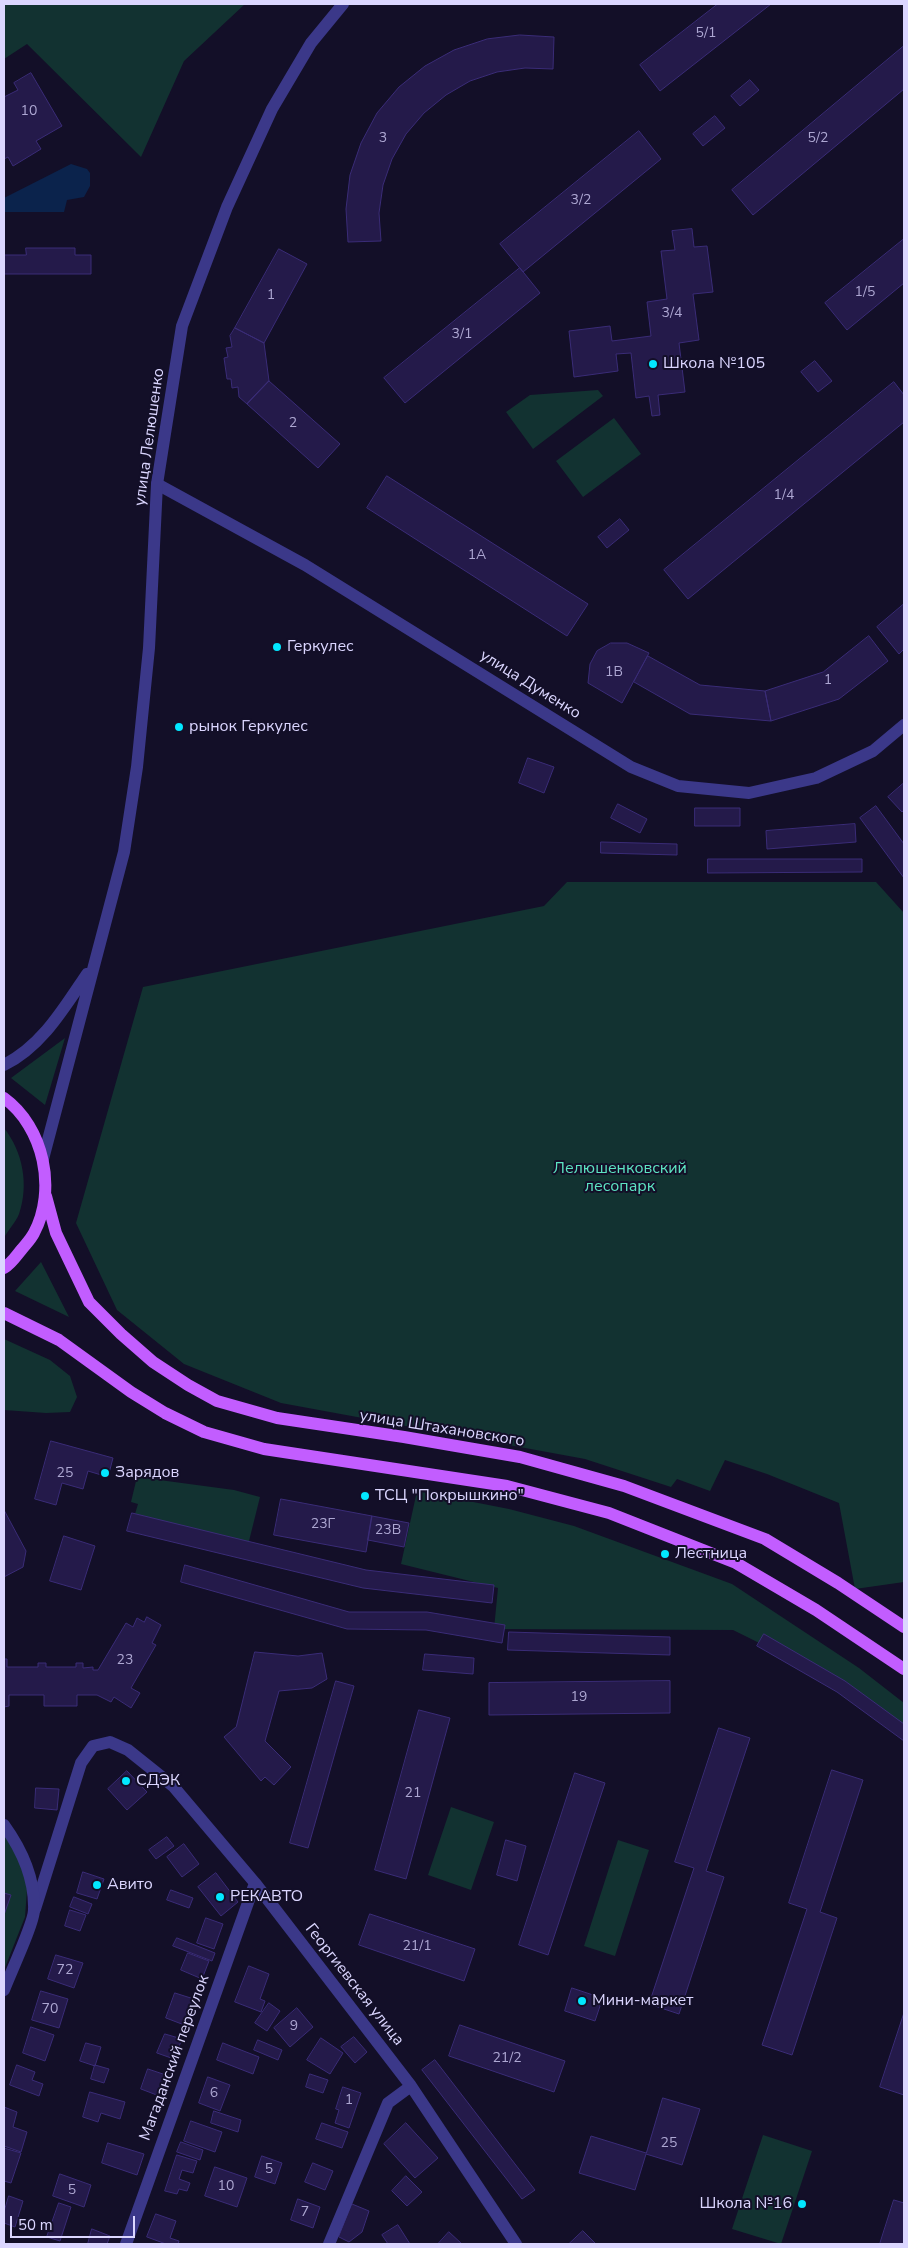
<!DOCTYPE html>
<html>
<head>
<meta charset="utf-8">
<style>
  body { margin:0 }
  #map { position:relative; width:908px; height:2248px; overflow:hidden; background:#130f28; font-family:"Nunito Sans",sans-serif }
  canvas { display:block }
  .frame { position:absolute; inset:0; border:5px solid #dbd6ff; pointer-events:none }
  .scale { position:absolute; left:10px; top:2216px; width:125px; height:22px; box-sizing:border-box; border:2px solid #dbd6ff; border-top:0; padding-left:6px; font-size:15px; line-height:18px; white-space:nowrap; color:#dbd6ff; -webkit-text-stroke:4px #130f28; paint-order:stroke }
</style>
</head>
<body>
<div id="map">
<canvas width="908" height="2248"></canvas>
<div class="frame"></div>
<div class="scale">50 m</div>
</div>
<script>
const context = document.querySelector('canvas').getContext('2d');
context.lineJoin = 'round';
function fillPath(path, color) {
  context.fillStyle = color;
  context.fill(path, 'evenodd');
}
function strokePath(path, color, width, dash) {
  context.strokeStyle = color;
  context.lineWidth = width;
  context.lineCap = dash ? 'butt' : 'round';
  context.setLineDash(dash || []);
  context.stroke(path);
}
function drawText(font, color, halo, rows, align = 'center') {
  context.font = font + ' "Nunito Sans",sans-serif';
  context.lineWidth = 4;
  context.setLineDash([]);
  context.textBaseline = 'middle';
  context.strokeStyle = halo;
  context.fillStyle = color;
  for (const [text, x, y, turn = 0] of rows) {
    context.save();
    context.translate(x, y);
    context.rotate((+turn || 0) * Math.PI / 180);
    context.textAlign = isNaN(turn) ? turn : align;
    if (halo) context.strokeText(text, 0, 0);
    context.fillText(text, 0, 0);
    context.restore();
  }
}
fillPath(new Path2D(`
  M4,4h241l-61,57 -43,96 -114,-113 -23,15z
  M598,390l5,6 -70,53 -27,-37 24,-17z
  M614,418l27,36 -58,43 -27,-36z
  M567,882h309l28,31v669l-49,7 -16,-86 -72,-29 -42,-14 -15,31 -33,-12 -6,8 -86,-28 -304,-56 -97,-39 -67,-54 -41,-87 67,-236 401,-81z
  M65,1038l-20,67 -34,-27z
  M4,1128c19,24 25,57 15,86 -3,8 -11,16 -15,24z
  M41,1262l28,55 -54,-26z
  M4,1339l46,21 20,16 7,21 -7,15 -24,1 -42,-3z
  M137,1477l97,13 26,7 -12,48 -113,-31 3,-10 -7,-2z
  M417,1491l92,18 65,17 158,58 127,84 45,35v37l-82,-66 -89,-44 -239,-1 4,-41 -97,-24z
  M451,1807l43,15 -23,68 -43,-15z
  M4,1823l24,53 -3,41 -21,53z
  M618,1840l31,10 -34,106 -31,-10z
  M763,2135l49,16 -31,93 -49,-15z`), '#123231');
fillPath(new Path2D(`
  M71,164l16,5 3,4v13l-6,11 -17,3 -3,12h-60v-14z`), '#0b234c');
const building = new Path2D(`
  M718,4h53l-111,87 -20,-26z
  M520,35l34,2 -1,32 -28,-1 -28,4 -27,9 -24,14 -22,18 -18,21 -14,25 -9,26 -4,28 2,28 -33,1 -2,-33 4,-34 11,-32 16,-30 22,-26 26,-21 29,-16 33,-11z
  M904,46v43l-151,126 -21,-25z
  M31,73l31,53 -26,15 5,8 -28,17 -5,-9 -4,2v-62l14,-7 -4,-7z
  M750,80l9,10 -19,16 -9,-10z
  M715,116l10,12 -22,18 -10,-12z
  M639,131l22,28 -138,113 -23,-28z
  M692,229l2,18 13,-1 6,46 -20,2 6,46 -20,3 6,49 -27,3 2,20 -8,1 -3,-20 -13,2 -5,-45 -15,1 2,17 -44,6 -5,-46 41,-5 2,15 39,-5 -4,-34 20,-3 -6,-48 14,-1 -3,-19z
  M904,239v44l-57,47 -22,-27z
  M26,248h49v7h16v19h-87v-19h22z
  M279,249l28,15 -43,79 -29,-15z
  M520,268l20,25 -135,110 -21,-25z
  M235,328l29,15 5,38 -22,23 -8,-7 -1,-10 -6,1 -1,-9h-4l-3,-21 4,-1 -2,-9 6,-1 -2,-11z
  M815,361l17,20 -14,11 -17,-20z
  M269,381l71,63 -22,24 -71,-64z
  M894,382l10,13v27l-216,177 -24,-29z
  M387,476l201,128 -21,32 -200,-128z
  M620,519l9,11 -22,18 -9,-11z
  M904,604v45l-5,5 -22,-27z
  M869,636l19,25 -49,38 -68,22 -6,-30 58,-19z
  M611,643h16l22,10 -27,50 -34,-20 2,-19 7,-13z
  M648,656l52,29 65,6 6,30 -81,-7 -56,-32z
  M528,758l26,9 -10,26 -25,-10z
  M904,783v27l-2,2 -14,-15z
  M618,804l29,15 -7,14 -29,-15z
  M876,806l28,38v34l-44,-60z
  M695,808h45v18h-45z
  M855,824l1,18 -89,7 -1,-18z
  M601,842l76,2v11l-76,-2z
  M708,859h154v13l-154,1z
  M51,1441l62,17 -5,19 -20,-6 -5,18 -21,-6 -6,22 -21,-6z
  M281,1499l91,17 -6,36 -92,-17z
  M4,1510l22,41 -3,16 -19,10z
  M132,1513l234,57 128,15 -2,18 -129,-15 -236,-57z
  M372,1516l37,7 -5,24 -36,-7z
  M64,1536l31,10 -14,44 -31,-9z
  M185,1565l164,47h78l78,13 -3,18 -76,-13 -79,-1 -166,-47z
  M147,1617l14,8 -9,18 4,2 -25,43 9,5 -9,15 -17,-11 -3,5 -14,-7h-20v11h-33v-11h-35v11l-5,1v-48h3v8h31v-4h8v4h30v-4h7v5l10,-1v3h5l28,-47 7,4 4,-9 7,4z
  M509,1632l161,5v18l-162,-5z
  M764,1634l81,47 59,43v17l-67,-49 -80,-46z
  M255,1652l43,4 24,-3 5,26 -15,9 -33,3 -14,50 26,26 -17,18 -9,-8 -4,4 -37,-44 12,-10z
  M425,1654l49,4 -1,16 -50,-4z
  M336,1681l18,5 -46,162 -18,-5z
  M670,1681v32l-181,2v-32z
  M419,1710l31,8 -44,161 -31,-9z
  M719,1728l31,10 -44,133 18,6 -45,137 -30,-10 45,-136 -19,-6z
  M832,1770l31,10 -43,132 17,6 -45,137 -30,-10 45,-136 -18,-6z
  M127,1771l20,21 -20,18 -19,-21z
  M575,1773l30,10 -57,172 -29,-10z
  M36,1788l23,1 -2,21 -22,-2z
  M167,1837l7,9 -18,13 -7,-9z
  M506,1840l20,6 -9,35 -20,-6z
  M184,1844l15,20 -17,13 -15,-20z
  M83,1872l21,7 -7,20 -20,-6z
  M216,1873l22,29 -17,14 -23,-29z
  M171,1890l22,8 -4,10 -22,-8z
  M4,1893l7,2 -7,20z
  M74,1897l18,7 -4,10 -18,-7z
  M70,1910l16,5 -6,16 -15,-5z
  M370,1914l105,35 -11,32 -105,-36z
  M206,1918l17,6 -9,25 -17,-6z
  M177,1938l38,15 -3,8 -39,-15z
  M188,1953l21,8 -7,18 -21,-9z
  M56,1955l27,8 -9,25 -26,-9z
  M249,1966l20,8 -9,25 5,2 -4,11 -26,-10z
  M572,1988l21,7 7,11 -5,15 -30,-10z
  M41,1991l27,8 -9,29 -27,-8z
  M175,1993l22,7 -10,26 -21,-8z
  M269,2003l11,8 -13,20 -12,-8z
  M297,2008l16,19 -23,20 -16,-19z
  M904,2013v82l-24,-8z
  M460,2025l105,36 -11,31 -105,-36z
  M31,2027l23,8 -9,26 -22,-8z
  M165,2034l17,5 -8,20 -17,-6z
  M354,2037l13,15 -12,11 -14,-16z
  M321,2038l22,15 -13,21 -23,-14z
  M258,2040l24,10 -4,10 -24,-10z
  M86,2043l15,4 -6,19 -15,-5z
  M223,2043l36,14 -6,17 -36,-14z
  M435,2060l100,130 -13,9 -100,-129z
  M17,2065l18,7 -3,8 11,4 -4,12 -29,-11z
  M95,2065l14,4 -5,14 -13,-4z
  M148,2069l21,7 -7,21 -21,-8z
  M310,2074l18,6 -5,13 -17,-6z
  M208,2077l22,8 -10,26 -21,-8z
  M343,2087l18,6 -12,35 -14,-5 4,-13 -3,-1z
  M90,2092l35,10 -5,17 -19,-6 -3,9 -15,-5z
  M663,2098l37,11 -18,56 -36,-11 -11,36 -56,-17 12,-37 55,17z
  M4,2107l13,5 -4,15 14,5 -6,20 -17,-6z
  M214,2111l27,9 -3,12 -27,-9z
  M191,2121l31,11 -7,20 -31,-11z
  M322,2123l26,9 -6,16 -26,-9z
  M406,2123l32,35 -23,20 -31,-34z
  M181,2142l22,8 -3,10 -23,-8z
  M108,2143l36,11 -7,21 -35,-12z
  M4,2148l17,5 -10,30 -7,-2z
  M177,2155l20,6 -4,12 -11,-3 -3,9 11,4 -3,8 -8,-2 -2,5 -12,-3z
  M262,2156l20,7 -7,21 -20,-7z
  M313,2163l20,8 -8,19 -20,-8z
  M215,2167l32,11 -10,29 -32,-11z
  M60,2174l31,11 -7,22 -31,-11z
  M406,2176l16,16 -15,14 -15,-15z
  M9,2196l14,5 -8,26 -11,-4v-11z
  M298,2199l22,8 -7,21 -22,-8z
  M894,2200l10,3v41h-24z
  M59,2203l12,4 -11,34 -13,-4z
  M352,2204l17,7 -7,21 -13,10 -10,-5z
  M156,2214l20,7 -6,17 9,3 -1,3h-12l-19,-7z
  M398,2225l12,19h-22l-6,-9z
  M92,2229l18,7 -3,8h-19z
  M583,2231l13,13h-27z
  M449,2232l13,12h-24z`);
fillPath(building, '#241a4a');
strokePath(building, '#3a2c77', 1);
strokePath(new Path2D(`
  M157,484l148,81 326,202 47,19 71,7 67,-15 57,-27 31,-26
  M35,1909l46,-146 12,-17 17,-4 18,8 45,36 82,97 156,203 105,158
  M126,2244l129,-361
  M329,2244l59,-141 23,-17`), '#3b3889', 12);
strokePath(new Path2D(`
  M4,1065c38,-19 60,-57 83,-91
  M43,1159l81,-307 13,-85 12,-119 8,-164 25,-158 45,-119 45,-98 39,-66 32,-39
  M4,1825c18,25 31,53 30,85 0,13 -24,64 -30,80`), '#3b3889', 12);
strokePath(new Path2D(`
  M4,1098c40,29 53,92 30,135 -3,6 -8,11 -12,16 -6,7 -10,14 -18,19
  M46,1196l10,37 33,69 32,32 32,28 35,23 29,16 60,17 127,19 116,20 104,29 141,53 73,44 66,44
  M4,1313l55,27 72,52 34,21 39,19 60,17 243,37 102,27 127,50 80,47 88,59`), '#c25dff', 12);
for (const [x, y, r, color] of [
  [653,364,5,"#02e7ff"],
  [277,647,5,"#02e7ff"],
  [179,727,5,"#02e7ff"],
  [105,1473,5,"#02e7ff"],
  [365,1496,5,"#02e7ff"],
  [665,1554,5,"#02e7ff"],
  [126,1781,5,"#02e7ff"],
  [97,1885,5,"#02e7ff"],
  [220,1897,5,"#02e7ff"],
  [582,2001,5,"#02e7ff"],
  [802,2204,5,"#02e7ff"]
]) {
  const dot = new Path2D();
  dot.arc(x, y, r, 0, 2 * Math.PI);
  context.fillStyle = color;
  context.fill(dot);
  strokePath(dot, '#130f28', 2);
}
drawText('14px', '#ada7d2', null, [
  ["5/1",706,34],
  ["10",29,112],
  ["3",383,139],
  ["5/2",818,139],
  ["3/2",581,201],
  ["1/5",865,293],
  ["1",271,296],
  ["3/4",672,314],
  ["3/1",462,335],
  ["2",293,424],
  ["1/4",784,496],
  ["1А",477,556],
  ["1В",614,673],
  ["1",828,681],
  ["25",65,1474],
  ["23Г",323,1525],
  ["23В",388,1531],
  ["23",125,1661],
  ["19",579,1698],
  ["21",413,1794],
  ["21/1",417,1947],
  ["72",65,1971],
  ["70",50,2010],
  ["9",294,2027],
  ["21/2",507,2059],
  ["6",214,2094],
  ["1",349,2101],
  ["25",669,2144],
  ["5",269,2170],
  ["10",226,2187],
  ["5",72,2191],
  ["7",305,2213]
]);
drawText('16px', '#dbd6ff', '#130f28', [
  ["Школа №105",663,364],
  ["Геркулес",287,647],
  ["рынок Геркулес",189,727],
  ["Зарядов",115,1473],
  ["ТСЦ \"Покрышкино\"",375,1496],
  ["Лестница",675,1554],
  ["СДЭК",136,1781],
  ["Авито",107,1885],
  ["РЕКАВТО",230,1897],
  ["Мини-маркет",592,2001],
  ["Школа №16",792,2204,"right"]
], 'left');
drawText('16px', '#dbd6ff', '#130f28', [
  ["улица Лелюшенко",150,437,-82],
  ["улица Думенко",530,685,32],
  ["улица Штахановского",442,1429,9],
  ["Георгиевская улица",354,1985,52],
  ["Магаданский переулок",175,2058,-70]
]);
drawText('16px', '#5de4c2', '#130f28', [
  ["Лелюшенковский",620,1169],
  ["лесопарк",620,1187]
]);
</script>
</body>
</html>
